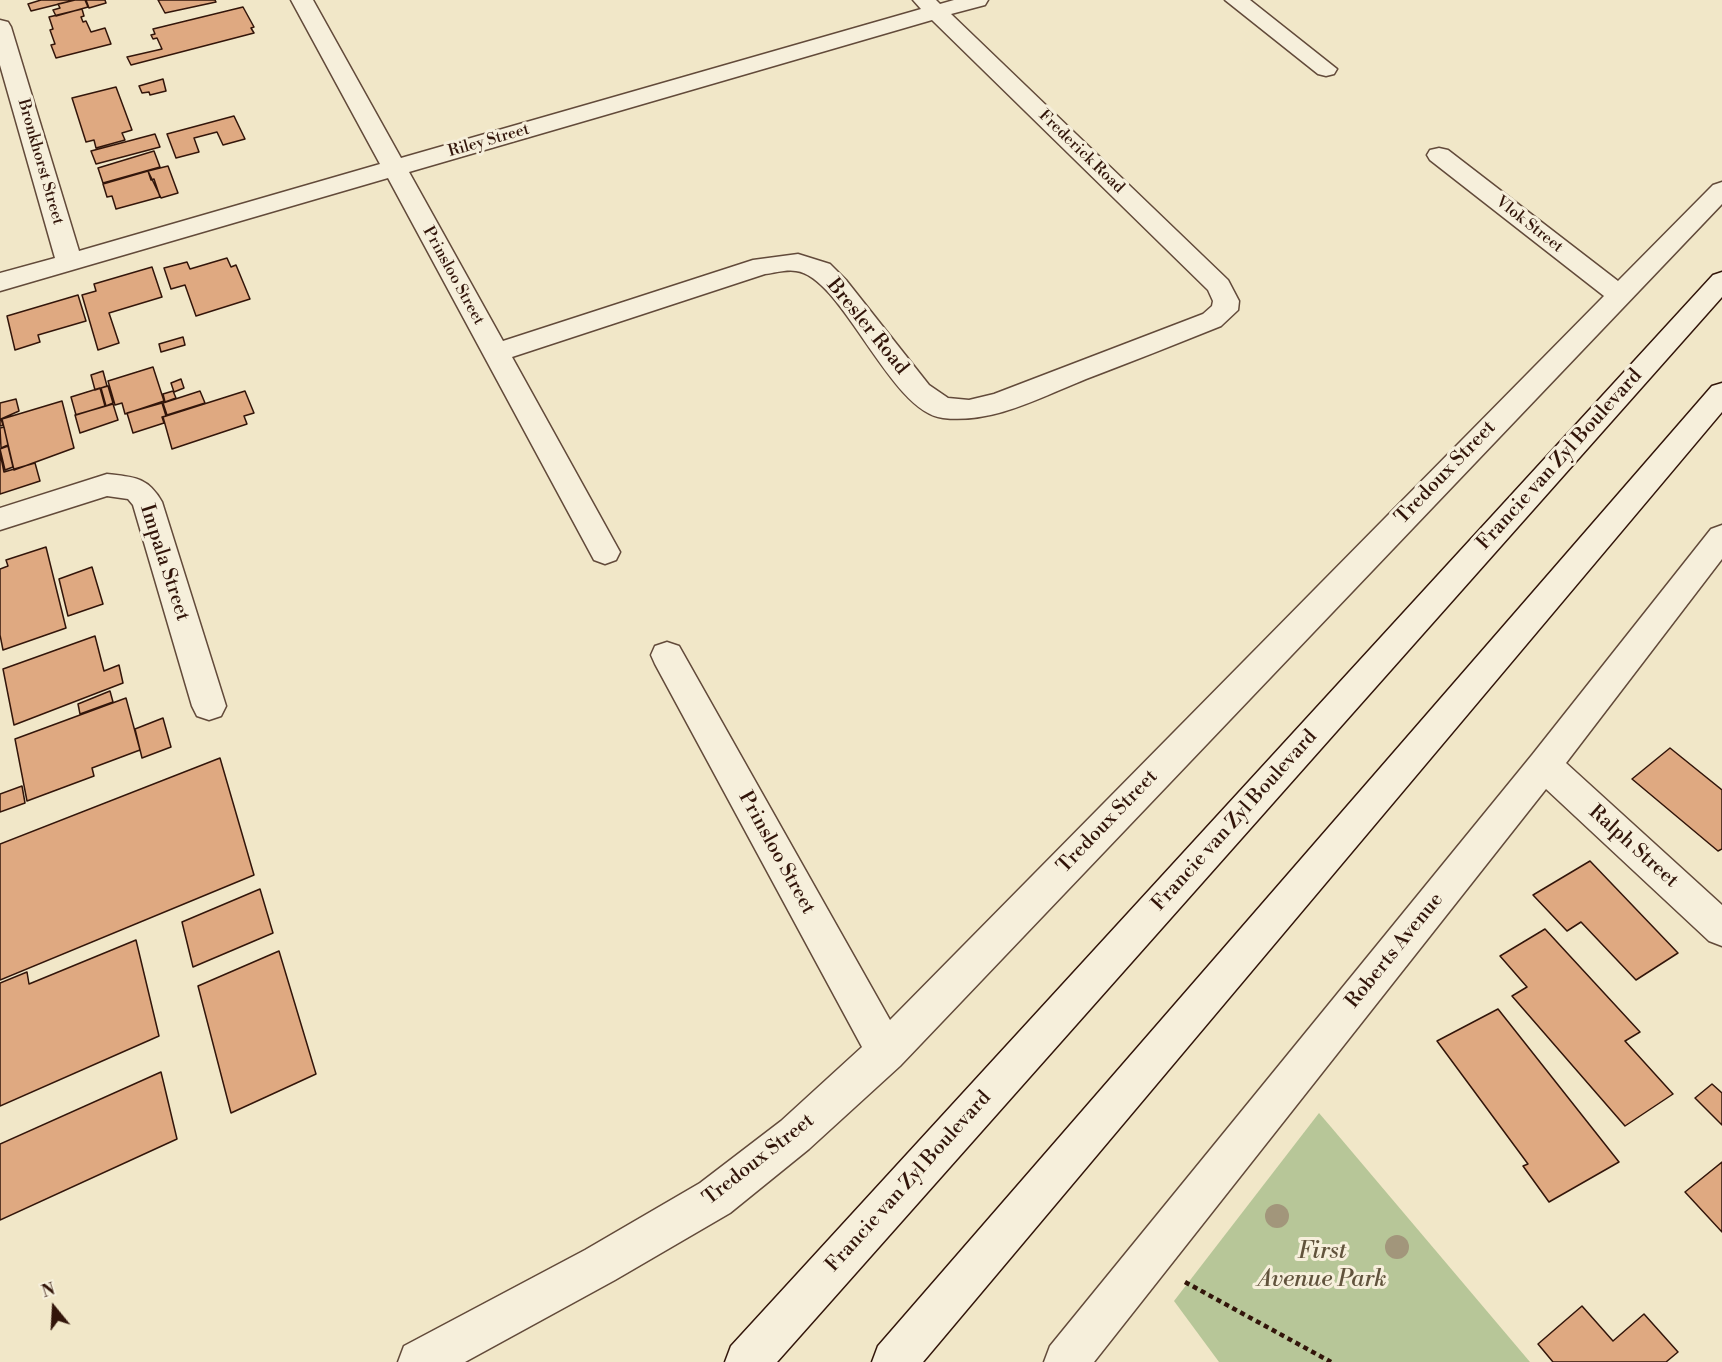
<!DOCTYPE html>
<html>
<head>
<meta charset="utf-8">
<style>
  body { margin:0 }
  #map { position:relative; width:1722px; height:1362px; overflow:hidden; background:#f1e7c8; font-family:"Libre Bodoni",serif }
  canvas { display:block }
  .north { position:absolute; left:24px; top:1278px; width:60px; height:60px; -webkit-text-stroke:4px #f6efdb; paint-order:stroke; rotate:342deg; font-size:16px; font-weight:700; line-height:24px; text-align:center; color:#32150a }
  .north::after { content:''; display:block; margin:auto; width:21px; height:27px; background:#32150a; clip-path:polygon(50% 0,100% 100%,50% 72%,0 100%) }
</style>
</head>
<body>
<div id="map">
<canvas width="1722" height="1362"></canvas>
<div class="north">N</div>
</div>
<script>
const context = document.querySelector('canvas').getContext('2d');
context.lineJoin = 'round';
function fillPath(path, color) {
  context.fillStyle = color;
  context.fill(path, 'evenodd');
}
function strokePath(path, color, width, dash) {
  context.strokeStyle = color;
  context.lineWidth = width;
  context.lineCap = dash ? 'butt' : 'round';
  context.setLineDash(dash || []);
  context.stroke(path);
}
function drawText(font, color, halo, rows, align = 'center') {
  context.font = font + ' "Libre Bodoni",serif';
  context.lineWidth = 6;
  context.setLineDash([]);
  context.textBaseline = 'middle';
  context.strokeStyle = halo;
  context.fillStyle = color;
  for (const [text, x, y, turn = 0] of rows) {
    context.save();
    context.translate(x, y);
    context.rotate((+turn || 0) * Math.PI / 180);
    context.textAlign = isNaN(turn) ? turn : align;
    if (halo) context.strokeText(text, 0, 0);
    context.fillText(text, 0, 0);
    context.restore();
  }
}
fillPath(new Path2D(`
  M1319,1113l12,14 199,235h-311l-45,-61z`), '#b7c698');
const building = new Path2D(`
  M41,0h34l-44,11 -3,-7z
  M75,0h10l3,7 -32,9 -3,-6 7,-2 -2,-4z
  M86,0h19l1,3 -17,5z
  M158,0h57l1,2 -51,11z
  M243,7l11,20 -3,1 3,5 -123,32 -4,-8 35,-8 -5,-11 -4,1 -2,-4 4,-1 -2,-5z
  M82,9l2,7 -3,1 2,5 3,-1 5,11 14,-4 6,16 -55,14 -5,-13 4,-1 -5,-14 3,-1 -4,-12z
  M163,79l3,12 -16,4 -1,-3 -7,1 -3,-7z
  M116,87l16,43 -10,3 3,7 -29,8 -2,-8 -8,2 -14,-44z
  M234,116l11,23 -22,6 -6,-13 -23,6 5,14 -23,6 -9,-24z
  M155,134l5,13 -64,17 -5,-13z
  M154,151l6,16 -57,16 -5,-15z
  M168,166l10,27 -17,5 -13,-27z
  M148,171l3,9 3,-1 6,18 -44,12 -4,-13 -5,1 -4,-13z
  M227,258l4,9 5,-2 14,34 -54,17 -11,-31 -14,4 -7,-21 23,-6 3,7z
  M152,267l10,30 -53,16 10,30 -21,7 -16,-55 14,-4 -2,-7z
  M78,295l8,26 -48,14 2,7 -25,8 -8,-34z
  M183,337l2,8 -24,7 -2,-8z
  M153,367l11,34 -39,13 -3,-11 -7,2 -7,-24z
  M103,371l4,15 -12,4 -4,-15z
  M181,379l3,9 -10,4 -3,-9z
  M108,386l5,17 -7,3 -5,-18z
  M100,388l5,18 -29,9 -5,-18z
  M173,391l3,7 -11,4 -2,-8z
  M200,391l5,12 -38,12 -4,-12z
  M245,391l9,22 -10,3 3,8 -75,25 -9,-32z
  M16,399l3,12 -18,8 2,6 -3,1v-23z
  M62,401l12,47 -60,22 -12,-51z
  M162,403l4,13 -4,1 2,6 -31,10 -6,-20z
  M113,404l5,16 -38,13 -5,-18z
  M4,427l4,18 -7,3 -1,-20z
  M8,446l5,21 -8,3 -5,-21z
  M0,453l4,19 31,-9 5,18 -40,13z
  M46,547l20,81 -63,22 -3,-15v-66l8,-3 -2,-6z
  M92,567l11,37 -35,12 -9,-37z
  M95,636l9,35 15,-6 4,18 -109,42 -11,-56z
  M110,691l3,11 -33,12 -2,-10z
  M126,698l14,52 -48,18 2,8 -67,25 -12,-62z
  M163,718l8,29 -29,11 -7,-29z
  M1670,748l52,42v59l-4,2 -86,-72z
  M220,758l34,117 -254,105v-136z
  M22,786l3,17 -25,9v-18z
  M1590,861l88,92 -42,27 -55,-58 -14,9 -34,-36z
  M260,889l13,44 -80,34 -11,-45z
  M1545,929l95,103 -15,9 48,53 -48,32 -113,-130 15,-9 -27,-31z
  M136,940l23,96 -159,70v-123l27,-11 2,12z
  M279,951l37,123 -85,39 -33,-127z
  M1498,1009l121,153 -70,40 -26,-36 5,-2 -91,-123z
  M161,1072l16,67 -177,81v-76z
  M1712,1084l10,9v32l-27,-27z
  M1722,1162v70l-37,-40z
  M1582,1306l31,35 31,-27 34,38 -12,10h-113l-15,-18z`);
fillPath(building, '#dfa981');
strokePath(building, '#32150a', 1.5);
const street = new Path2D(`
  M291,0h22l88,158 520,-149 -8,-9h23l4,4 14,-4h34l-3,5 -34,9 277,266 11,21 -1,9 -17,16c-45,18 -90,36 -135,53 -45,18 -93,45 -143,39 -53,-6 -101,-142 -147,-147 -9,-2 -22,2 -31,3l-253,83 108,195 -4,8 -11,4 -11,-4 -206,-382 -388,113v-18l55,-15 -55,-193v-45l8,2 3,5 68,224 301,-87zM932,20l276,270 5,11 -1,5 -9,8 -209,80 -25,6 -21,-2 -19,-13 -83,-105 -16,-16 -32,-10 -45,6 -250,81 -94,-169z
  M1225,0h25l87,69 -3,5 -8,2 -8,-2z
  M1439,148l9,2 170,131 95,-96 9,-3v22l-822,862 -91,83 -79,64 -115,67 -150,82h-67l6,-16 181,-96 115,-67 81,-62 81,-74 -207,-383 -4,-9 4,-9 12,-4 12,4 211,374 714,-724 -174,-136 -3,-5 3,-5z
  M107,474c27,3 41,3 55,28l64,204 -5,10 -12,4 -12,-4 -5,-10 -59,-201 -5,-6 -21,-3 -107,34v-22z
  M1722,525v34l-156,204 156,142v41l-13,-5 -163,-152 -452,573h-50l6,-16 482,-591 179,-226z`);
const secondary = new Path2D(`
  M1722,272v25l-945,1065h-52l6,-16 982,-1071z
  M1722,383v29l-799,950h-51l6,-16 834,-960z`);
strokePath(street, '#624a3a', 3);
strokePath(secondary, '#32150a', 3);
strokePath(new Path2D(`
  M1185,1282l146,80`), '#32150a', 4.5, [5, 4]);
fillPath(street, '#f6efdb');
fillPath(secondary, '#f6efdb');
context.fillStyle = '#a2967b';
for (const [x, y] of [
  [1277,1216],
  [1397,1247]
]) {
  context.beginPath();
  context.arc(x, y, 12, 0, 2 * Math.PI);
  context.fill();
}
drawText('16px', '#32150a', '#f6efdb', [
  ["Riley Street",489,141,-16],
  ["Frederick Road",1081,152,44],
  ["Bronkhorst Street",40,162,74],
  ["Vlok Street",1529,225,38],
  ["Prinsloo Street",453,276,61]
]);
drawText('20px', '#32150a', '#f6efdb', [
  ["Bresler Road",867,327,51],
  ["Francie van Zyl Boulevard",1560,460,-48],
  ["Tredoux Street",1446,473,-46],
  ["Impala Street",164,563,72],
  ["Francie van Zyl Boulevard",1235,821,-48],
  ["Tredoux Street",1108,822,-46],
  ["Ralph Street",1633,847,42],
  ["Prinsloo Street",776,853,61],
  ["Roberts Avenue",1395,951,-51],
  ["Tredoux Street",759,1160,-38],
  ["Francie van Zyl Boulevard",909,1182,-48]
]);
drawText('italic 24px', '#61533c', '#f6efdb', [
  ["First",1322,1252],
  ["Avenue Park",1322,1280]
]);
</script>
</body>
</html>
